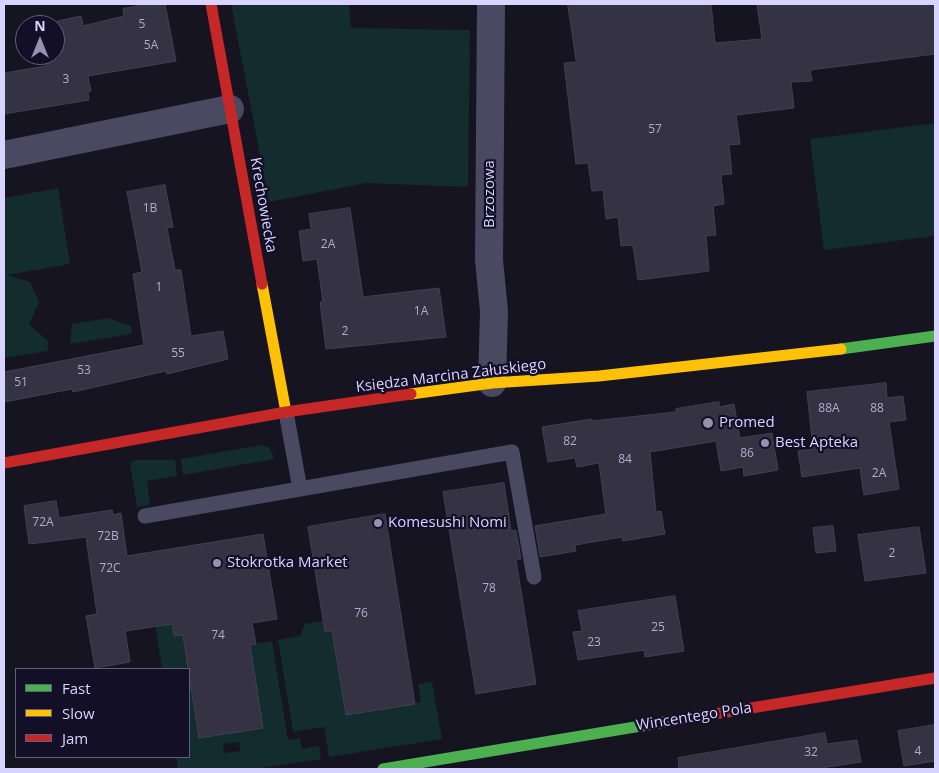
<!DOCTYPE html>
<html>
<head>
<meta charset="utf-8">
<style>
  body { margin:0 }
  #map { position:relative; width:939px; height:773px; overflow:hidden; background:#161421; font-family:"Open Sans",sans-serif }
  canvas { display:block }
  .frame { position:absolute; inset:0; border:5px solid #d9d4ff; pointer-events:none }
  .legend { position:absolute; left:15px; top:668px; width:175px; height:90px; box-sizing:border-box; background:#130f26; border:1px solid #625e7d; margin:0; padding:6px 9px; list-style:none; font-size:15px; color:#d9d4ff }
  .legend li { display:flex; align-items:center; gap:10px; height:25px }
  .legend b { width:25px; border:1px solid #625e7d }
  .north { position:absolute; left:15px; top:15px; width:50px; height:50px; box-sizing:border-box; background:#130f26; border:1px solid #625e7d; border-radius:50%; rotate:0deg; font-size:14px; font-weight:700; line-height:20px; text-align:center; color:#d9d4ff }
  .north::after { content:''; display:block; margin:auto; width:18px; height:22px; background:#9591b1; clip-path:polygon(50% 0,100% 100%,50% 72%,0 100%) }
</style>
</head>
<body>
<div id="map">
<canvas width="939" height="773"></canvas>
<div class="frame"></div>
<ul class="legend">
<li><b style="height:6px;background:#4caf50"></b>Fast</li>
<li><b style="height:6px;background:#ffc107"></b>Slow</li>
<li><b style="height:6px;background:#c62828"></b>Jam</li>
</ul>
<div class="north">N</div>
</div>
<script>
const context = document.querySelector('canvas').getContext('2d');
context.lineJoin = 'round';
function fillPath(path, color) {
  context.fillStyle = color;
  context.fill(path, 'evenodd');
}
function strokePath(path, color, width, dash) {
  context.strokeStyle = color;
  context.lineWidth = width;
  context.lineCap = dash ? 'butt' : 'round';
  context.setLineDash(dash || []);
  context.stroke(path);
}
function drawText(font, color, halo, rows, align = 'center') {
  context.font = font + ' "Open Sans",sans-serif';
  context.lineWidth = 4.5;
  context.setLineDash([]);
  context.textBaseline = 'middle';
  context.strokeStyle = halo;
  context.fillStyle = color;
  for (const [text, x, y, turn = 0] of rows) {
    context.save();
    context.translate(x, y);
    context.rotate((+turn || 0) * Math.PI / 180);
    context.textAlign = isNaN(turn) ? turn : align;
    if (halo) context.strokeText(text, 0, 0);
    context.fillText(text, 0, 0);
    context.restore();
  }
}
fillPath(new Path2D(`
  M231,4h118l2,24 119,2 -2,157 -102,-4 -97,19z
  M935,123v113l-111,14 -14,-111z
  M58,188l12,76 -63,11 23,7 9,20 -10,22 19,17v10l-44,7v-160z
  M108,318l23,8 1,8 -62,10 2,-20z
  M261,445l9,3 4,11 -91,16 -2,-16z
  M136,460h39l2,16 -30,5 3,24 -13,2 -7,-44z
  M160,550l14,86 9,-1 5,34h-26l-18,-116z
  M323,621l2,11 7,-1 14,84 75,-13 -3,-18 14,-2 10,57 -113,18 -5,-30 -31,5 -15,-92 22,-4 5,-12z
  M272,641l16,99 12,-2 2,11 17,-3 2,13 -67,10h-76l-2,-12h13v-84l10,65 64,-10 -13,-83zM239,742l1,9 -16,2 -1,-9z`), '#132c2d');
const building = new Path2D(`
  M149,4h16l11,57 -88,15 3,15 -3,1 1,8 -85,14v-41l42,-7 -2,-11h11v-18l5,-1 -3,-15 24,-5 2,10 41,-10 -1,-7z
  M568,4h143l4,39 47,-4 -5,-35h178v50l-125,16 2,11 -21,1 3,26 -58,7 4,29 -11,1 3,29 -11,1 3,29 -11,2 3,29 -10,1 3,35 -71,9 -5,-35 -12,1 -3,-29 -12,2 -3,-29 -11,1 -4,-28 -12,1 -12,-101 12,-1z
  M165,185l8,42 -6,1 8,42h6l10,66 32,-5 5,28 -61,15 -1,-3 -93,21 -1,-3 -68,13v-30l140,-27 -11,-71 9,-2 -15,-80z
  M350,208l13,89 76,-9 7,49 -120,12 -6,-47h3l-6,-43 -14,2 -4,-30 12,-2 -2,-15z
  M886,383l1,15 16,-2 3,24 -17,2 10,67 -35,6 -4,-27 -58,9 -4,-26 15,-2 -6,-57z
  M719,402v5l15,-3 6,34 32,-5 6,37 -34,6 -1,-9 -22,4 -5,-30 -66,11 6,60 5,-1 4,23 -42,7 -1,-4 -47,8 1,6 -36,6 -5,-31 71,-12 -7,-51 -22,4 -2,-9 -27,4 -6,-35 50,-8v2l84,-9v-3z
  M504,483l7,48 5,-1 5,29 -5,1 20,124 -60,10 -33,-202z
  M56,501l3,17 53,-8 1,5 8,-2 6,43 136,-22 14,85 -25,4 4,21 -6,1 13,83 -64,10 -16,-103 -9,1 -2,-12 -47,7 5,31 -35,6 -9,-52 11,-2 -11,-77 -57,7 -5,-38z
  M385,514l30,190 -69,11 -14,-84 -7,1 -17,-105z
  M833,526l3,25 -20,2 -3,-25z
  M919,527l7,46 -61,8 -7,-46z
  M675,596l9,55 -39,6 -1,-7 -66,10 -5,-28 9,-1 -4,-20z
  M935,725v36l-31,5 -6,-35z
  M825,733l2,11 30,-4 4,22 -47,7h-135l-1,-11z`);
fillPath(building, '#343243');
strokePath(building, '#433f54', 1);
strokePath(new Path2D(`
  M286,412l14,77
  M145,516l367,-64 22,125`), '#4a4962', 15);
strokePath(new Path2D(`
  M491,4l-2,256 5,51 -2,72
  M4,155l226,-46`), '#4a4962', 28);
strokePath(new Path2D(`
  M841,349l94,-13
  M383,769l282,-47`), '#4caf50', 11);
strokePath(new Path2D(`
  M262,284l24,128
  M411,394l81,-11 107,-7 242,-27`), '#ffc107', 11);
strokePath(new Path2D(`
  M211,4l51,280
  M4,463l282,-51 125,-18
  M665,722l270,-44`), '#c62828', 11);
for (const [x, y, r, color] of [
  [708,423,6,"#9591b1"],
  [765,443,5,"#9591b1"],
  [378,523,5,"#9591b1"],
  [217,563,5,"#9591b1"]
]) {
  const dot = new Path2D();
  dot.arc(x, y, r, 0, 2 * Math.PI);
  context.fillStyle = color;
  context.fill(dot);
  strokePath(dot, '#130f26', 2);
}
drawText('12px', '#b0acd0', null, [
  ["5",142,25],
  ["5A",151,46],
  ["3",66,80],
  ["57",655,130],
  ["1B",150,209],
  ["2A",328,245],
  ["1",159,288],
  ["1A",421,312],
  ["2",345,332],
  ["55",178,354],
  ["53",84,371],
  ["51",21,383],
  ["88A",829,409],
  ["88",877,409],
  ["82",570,442],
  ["86",747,454],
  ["84",625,460],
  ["2A",879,474],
  ["72A",43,523],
  ["72B",108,537],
  ["2",892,554],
  ["72C",110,569],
  ["78",489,589],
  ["76",361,614],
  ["25",658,628],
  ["74",218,636],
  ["23",594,643],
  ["4",918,752],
  ["32",811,753]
]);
drawText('15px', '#d9d4ff', '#130f26', [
  ["Brzozowa",490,194,-90],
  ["Krechowiecka",263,205,80],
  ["Księdza Marcina Załuskiego",451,376,-7],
  ["Wincentego Pola",694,717,-9]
]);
drawText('15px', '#d9d4ff', '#130f26', [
  ["Promed",719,423],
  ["Best Apteka",775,443],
  ["Komesushi Nomi",388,523],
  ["Stokrotka Market",227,563]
], 'left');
</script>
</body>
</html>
